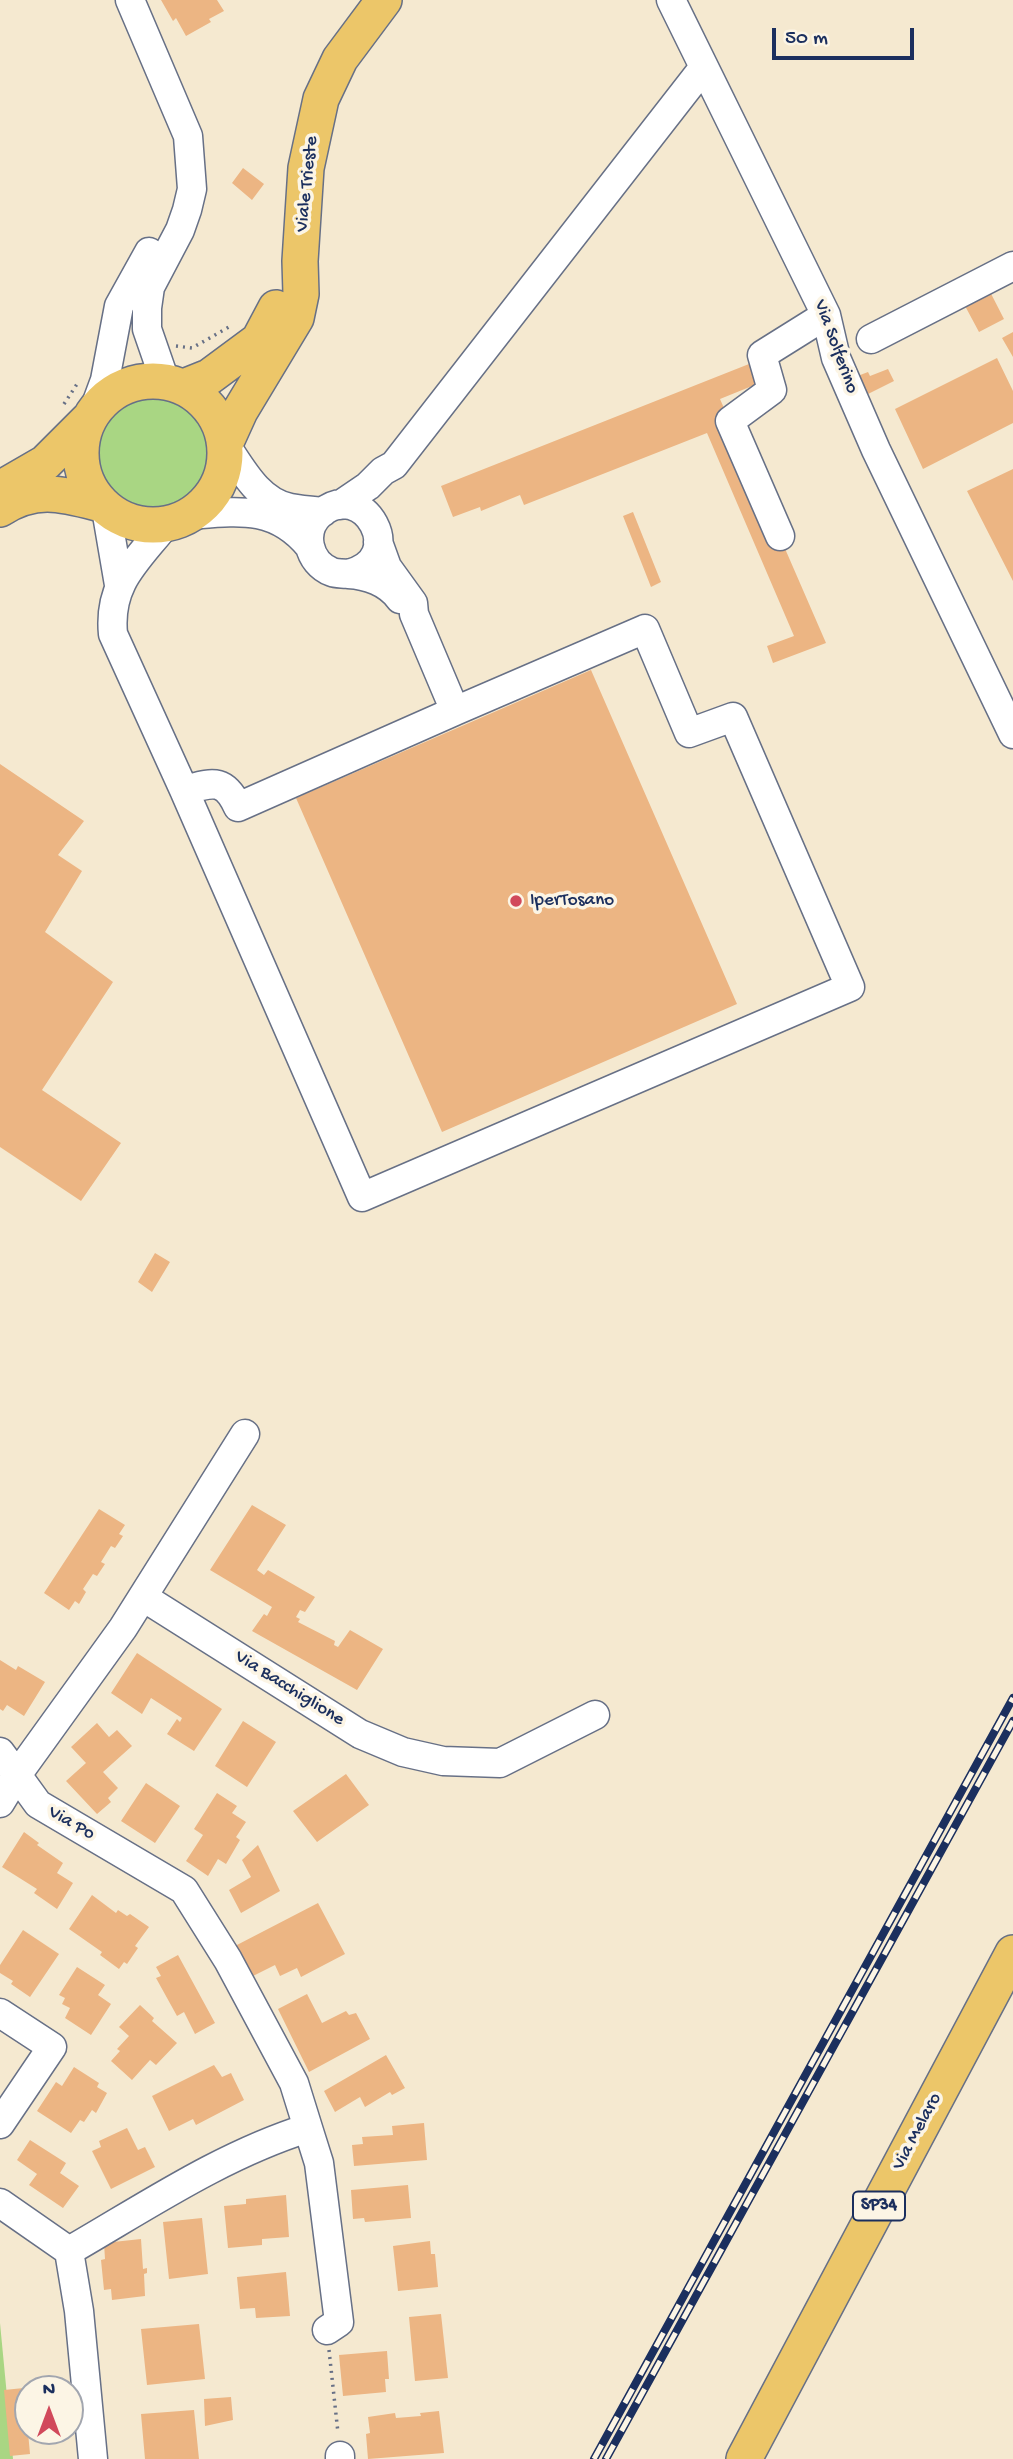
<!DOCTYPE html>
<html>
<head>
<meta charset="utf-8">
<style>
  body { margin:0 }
  #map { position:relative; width:1013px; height:2459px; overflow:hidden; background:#f5e9d0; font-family:"Gochi Hand",sans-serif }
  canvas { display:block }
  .north { position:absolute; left:14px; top:2375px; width:70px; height:70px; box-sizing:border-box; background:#fcf5e5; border:2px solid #a2a6af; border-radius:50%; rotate:0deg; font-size:19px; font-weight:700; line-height:28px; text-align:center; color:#1b2f5e }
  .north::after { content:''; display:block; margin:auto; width:24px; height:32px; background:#d1495b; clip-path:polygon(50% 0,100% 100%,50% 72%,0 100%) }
  .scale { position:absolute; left:772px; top:28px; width:142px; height:32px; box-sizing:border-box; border:4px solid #1b2f5e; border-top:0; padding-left:9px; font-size:21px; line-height:24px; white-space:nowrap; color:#1b2f5e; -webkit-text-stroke:5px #fcf5e5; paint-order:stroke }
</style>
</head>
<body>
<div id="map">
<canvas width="1013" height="2459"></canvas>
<div class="north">N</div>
<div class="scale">50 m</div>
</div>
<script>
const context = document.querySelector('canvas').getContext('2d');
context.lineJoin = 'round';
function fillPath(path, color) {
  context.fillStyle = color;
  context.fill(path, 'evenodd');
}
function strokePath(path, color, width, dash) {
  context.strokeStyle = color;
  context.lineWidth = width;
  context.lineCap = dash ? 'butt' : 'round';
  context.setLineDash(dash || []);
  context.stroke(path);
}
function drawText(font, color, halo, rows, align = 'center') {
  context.font = font + ' "Gochi Hand",sans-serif';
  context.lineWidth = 7;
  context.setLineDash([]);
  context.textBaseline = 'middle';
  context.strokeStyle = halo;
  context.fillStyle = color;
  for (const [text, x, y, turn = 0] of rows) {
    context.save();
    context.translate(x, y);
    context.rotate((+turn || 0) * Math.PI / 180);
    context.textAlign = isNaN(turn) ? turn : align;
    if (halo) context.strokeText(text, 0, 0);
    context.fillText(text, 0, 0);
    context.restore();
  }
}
fillPath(new Path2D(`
  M96 453a57 57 0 1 1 114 0a57 57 0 1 1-114 0Z
  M0,2323l13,136h-13z`), '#a9d683');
fillPath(new Path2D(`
  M161,0h56l7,11 -15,8 2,3 -25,14 -10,-18 -3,3z
  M243,168l21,16 -12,16 -20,-17z
  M985,282l19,37 -25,13 -15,-28z
  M1013,332v25l-11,-19z
  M997,358l16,33v32l-90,46 -28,-60z
  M749,364l8,20 -37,15 106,244 -53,20 -6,-17 27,-10 -87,-203 -183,72 -4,-10 -39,16 -1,-4 -27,10 -12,-31z
  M888,369l6,12 -30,15 -9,-19 13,-5 2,4z
  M1013,469v112l-46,-90z
  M633,512l28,70 -10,5 -28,-71z
  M591,670l146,334 -295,128 -146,-334z
  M0,764l84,57 -26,34 24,16 -37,61 68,50 -71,108 79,53 -40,58 -81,-54z
  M155,1253l15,9 -18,30 -14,-10z
  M252,1505l34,20 -29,45 7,5 4,-5 47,27 -10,15 -5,-2 -4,7 4,2 -2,3 37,19 -1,4 4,2 12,-17 33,19 -26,41 -105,-59 12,-17 3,2 5,-9 -62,-37z
  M99,1509l26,16 -6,9 4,2 -8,12 -4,-2 -10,16 4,2 -8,12 -4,-2 -10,15 3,3 -7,12 -4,-3 -6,9 -25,-17z
  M137,1653l85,56 -28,42 -27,-17 10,-15 3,3 2,-4 -31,-20 -9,16 -31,-21z
  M0,1660l16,10 2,-4 27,16 -21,34 -17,-11 -4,6 -3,-2z
  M243,1721l33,21 -29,45 -32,-21z
  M97,1723l12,14 8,-7 15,16 -29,26 15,16 -10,10 3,4 -14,12 -31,-33 20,-18 -15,-16z
  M346,1774l23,31 -52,37 -24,-31z
  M146,1783l34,23 -25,37 -34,-22z
  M217,1793l20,13 -5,7 14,9 -10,15 4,3 -14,24 -8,-5 -10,17 -22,-15 17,-26 -9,-6z
  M24,1832l15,11 -2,2 26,18 -6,10 16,10 -16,26 -23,-16 3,-4 -35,-22z
  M258,1845l22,46 -39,22 -12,-23 22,-13 -9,-17z
  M92,1895l24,18 2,-3 9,6 3,-2 19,13 -14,19 3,2 -11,16 -3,-2 -5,7 -19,-14 2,-3 -33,-23z
  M318,1903l27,51 -44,23 -4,-9 -17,8 -5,-11 -24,12 -16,-31z
  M23,1930l36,24 -29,43 -19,-13 2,-3 -13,-8v-8z
  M178,1955l37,68 -20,11 -11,-22 -7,4 -21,-38 5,-2 -5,-9z
  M77,1967l28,18 -7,10 13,9 -20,31 -26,-17 5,-10 -8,-4 3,-6 -6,-3z
  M307,1994l15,29 24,-12 3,4 7,-2 14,26 -61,33 -31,-63z
  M140,2005l14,13 -2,3 25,22 -21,22 -6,-5 -18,20 -21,-19 9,-10 -3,-2 12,-13 -10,-9z
  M386,2055l19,33 -13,7 -2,-3 -25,15 -5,-10 -25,15 -11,-21z
  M214,2065l8,12 9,-4 13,27 -48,25 -3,-6 -24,12 -17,-35z
  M74,2067l25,16 -2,4 10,6 -11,20 -4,-3 -8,12 -4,-2 -9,13 -34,-22 19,-29 6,4z
  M424,2123l3,37 -73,6 -2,-21 11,-1 -1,-7 31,-2 -1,-9z
  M127,2128l11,22 7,-3 10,20 -44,22 -19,-38 9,-4 -2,-6z
  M30,2140l36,23 -6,10 19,13 -16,22 -34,-23 8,-11 -20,-14z
  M408,2185l3,33 -46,4 -1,-4 -11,1 -2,-29z
  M286,2195l3,42 -27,2v6l-34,3 -4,-42 22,-2v-5z
  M202,2218l6,56 -39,5 -6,-57z
  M141,2239l2,30 4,-1v5l-3,1 1,22 -33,4 -1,-11 -7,1 -3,-30 4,-1 -1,-16z
  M430,2241l1,13h4l3,33 -40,4 -5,-45z
  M286,2272l4,44 -34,2 -1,-10 -15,1 -3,-32z
  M441,2314l7,64 -33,3 -6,-64z
  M199,2324l6,55 -58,6 -6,-56z
  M387,2351l2,28h-4l1,13 -43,4 -4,-41z
  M24,2388l6,66 -20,2 -6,-66z
  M231,2397l2,23 -28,6 -1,-27z
  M194,2410l5,49h-54l-4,-45z
  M439,2411l5,42 -76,6 -2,-25 4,-1 -2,-16 27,-4 1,5 25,-2 -1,-3z`), '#ecb583');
const minor = new Path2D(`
  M130,0l58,136 4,53 -5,21 -7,20 -30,57 -3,21v21l18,52
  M671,0l155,315 10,43 40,92 137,284
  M871,339l142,-73
  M94,410l11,-30 14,-74 30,-54
  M225,444c17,25 33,57 65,64 10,2 22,3 33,4
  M340,505l28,-19 15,-15 11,-6 310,-398
  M106,509l13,76
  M190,515c48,-4 86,-10 120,32
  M166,524c-29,37 -58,59 -53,110l71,156 178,407 488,-210 -117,-270 -44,16 -44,-104 -190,82
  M780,536l-50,-115 42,-31 -10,-35 64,-40
  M348,574c63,-15 15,-98 -28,-60 -19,17 -12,49 12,58 5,2 10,1 16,2 19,1 40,8 52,25
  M184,790c28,-7 40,-13 54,17l217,-96 -41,-97 -1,-11 -26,-36 -9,-25
  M245,1434l-122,194 -106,147 21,29 146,86 44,70 66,123 14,45 11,35 20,159 -12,8
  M143,1597l217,137 43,18 40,9 57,2 95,-48
  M0,1752l17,23 -17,28
  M0,2013l52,34 -52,77
  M0,2203l69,48 10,60 14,148
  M69,2251c78,-45 153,-96 239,-123
  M340,2456v3`);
const major = new Path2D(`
  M81 453a72 72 0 1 1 144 0a72 72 0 1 1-144 0Z
  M184,387l25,-10 50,-37 17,-32
  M225,444l15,-33 56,-93 5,-24 -1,-33 6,-93 15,-69 19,-40 44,-59
  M0,489l45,-26 43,-43
  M0,509c36,-23 62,-15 101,-5
  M744,2459l269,-506`);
strokePath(minor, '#677086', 31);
strokePath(major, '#677086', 38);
strokePath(new Path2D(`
  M176,346l16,2 37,-21
  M64,404l15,-23
  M329,2350l9,83`), '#677086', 3.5, [2, 5]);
strokePath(minor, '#fff', 28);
strokePath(major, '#ecc669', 35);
const rail = new Path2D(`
  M594,2459l419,-761
  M606,2459l407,-738`);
strokePath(rail, '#1b2f5e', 8);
strokePath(rail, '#fcf5e5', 5, [16]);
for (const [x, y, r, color] of [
  [516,901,7,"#d1495b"]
]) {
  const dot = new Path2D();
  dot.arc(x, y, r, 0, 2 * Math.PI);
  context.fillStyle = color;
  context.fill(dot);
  strokePath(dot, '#fcf5e5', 2.5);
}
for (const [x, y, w] of [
  [879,2206,52]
]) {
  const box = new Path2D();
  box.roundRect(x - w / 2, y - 14.5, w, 29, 5);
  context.fillStyle = '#fcf5e5';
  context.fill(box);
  strokePath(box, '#1b2f5e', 2);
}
drawText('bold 18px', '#1b2f5e', null, [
  ["SP34",879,2206]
]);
drawText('19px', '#1b2f5e', '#fcf5e5', [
  ["Viale Trieste",308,184,-84],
  ["Via Solferino",835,347,70],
  ["Via Bacchiglione",289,1689,32],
  ["Via Po",71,1824,30],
  ["Via Melaro",918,2132,-62]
]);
drawText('19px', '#1b2f5e', '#fcf5e5', [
  ["IperTosano",530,901]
], 'left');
</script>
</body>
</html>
